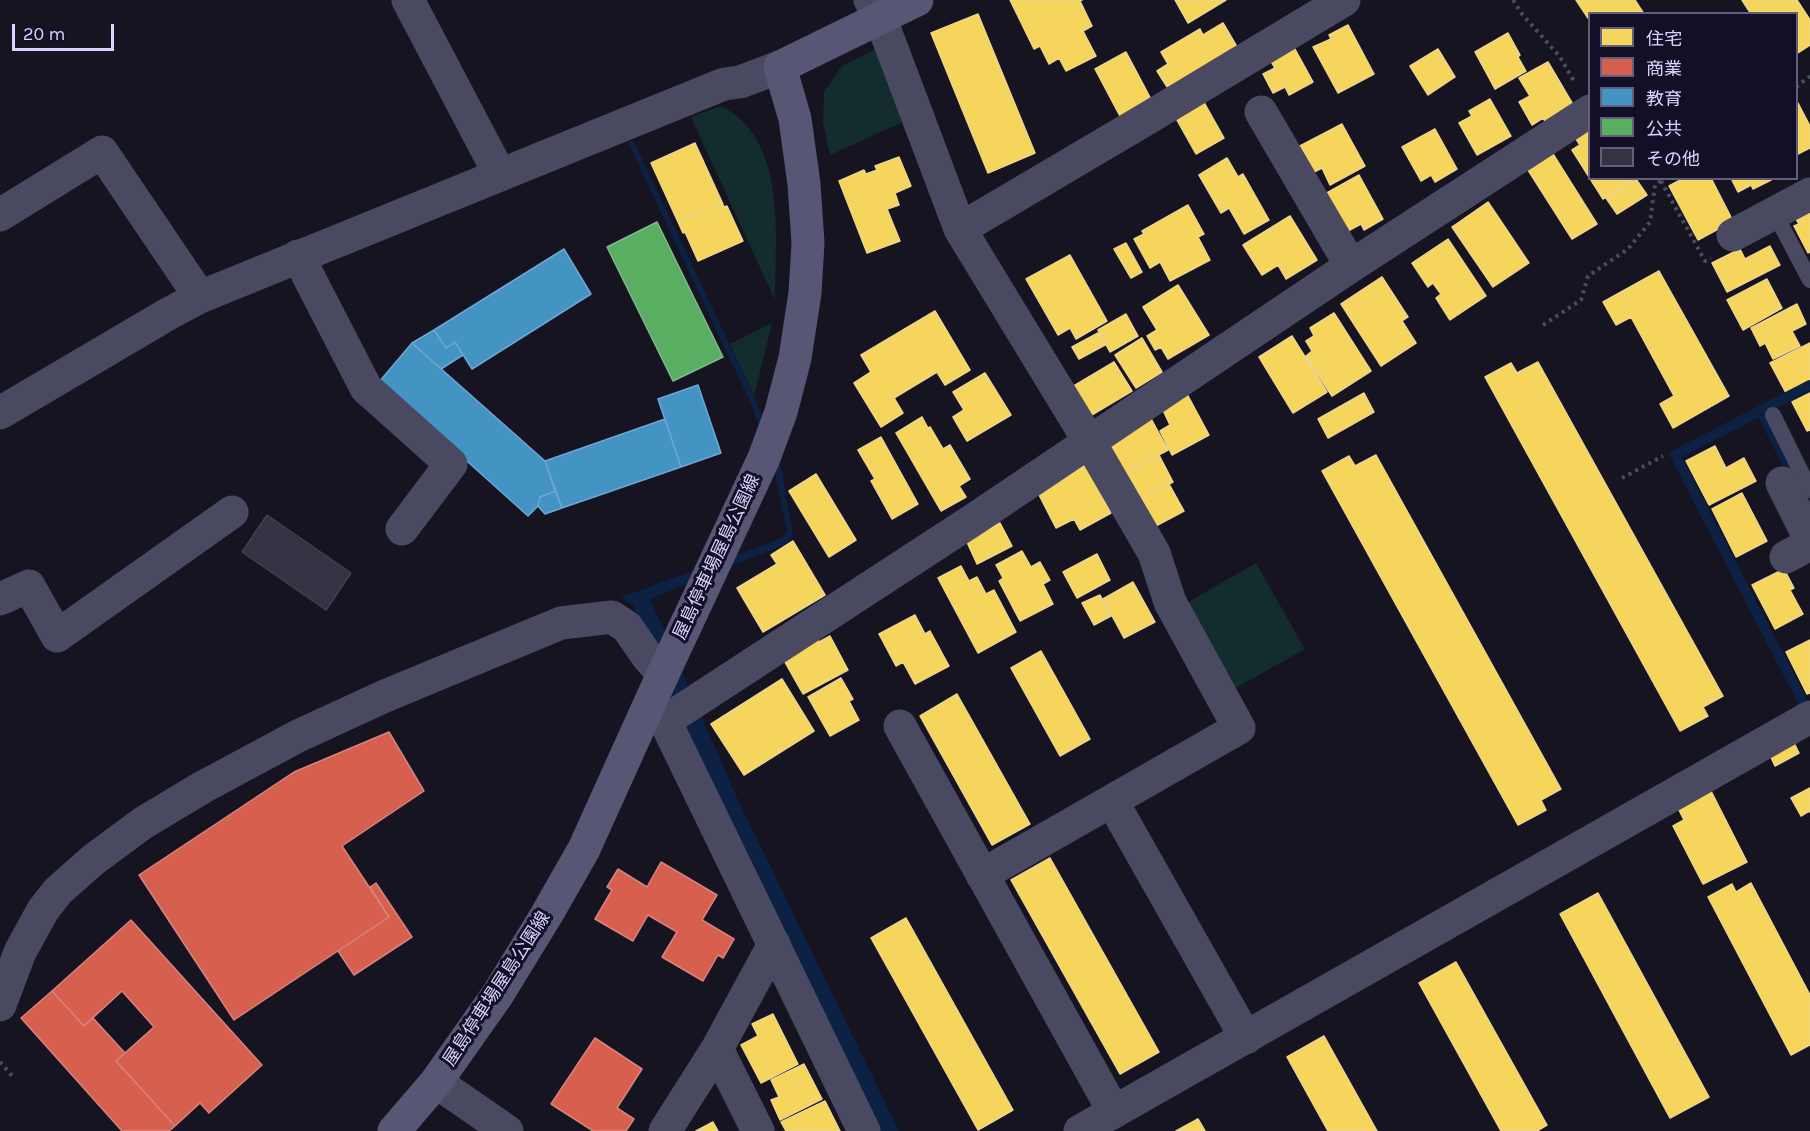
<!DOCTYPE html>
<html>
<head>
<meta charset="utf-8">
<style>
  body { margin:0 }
  #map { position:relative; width:1810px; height:1131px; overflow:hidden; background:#161421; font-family:Karla,"Noto Sans JP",sans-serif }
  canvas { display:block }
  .legend { position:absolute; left:1588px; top:12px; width:210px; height:168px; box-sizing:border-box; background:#130f26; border:2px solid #625e7d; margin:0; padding:8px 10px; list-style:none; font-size:18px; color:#d9d4ff }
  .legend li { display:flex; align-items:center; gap:12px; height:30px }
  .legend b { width:30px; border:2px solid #625e7d }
  .scale { position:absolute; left:12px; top:24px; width:102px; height:27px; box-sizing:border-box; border:3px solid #d9d4ff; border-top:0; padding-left:8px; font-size:18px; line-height:21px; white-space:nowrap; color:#d9d4ff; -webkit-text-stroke:4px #130f26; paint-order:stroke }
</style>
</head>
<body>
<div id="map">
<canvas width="1810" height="1131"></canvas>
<ul class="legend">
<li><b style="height:16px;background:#f6d55c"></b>住宅</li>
<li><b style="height:16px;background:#d6604d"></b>商業</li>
<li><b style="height:16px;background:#4393c3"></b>教育</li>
<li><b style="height:16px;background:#5aae61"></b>公共</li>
<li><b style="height:16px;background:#343243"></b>その他</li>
</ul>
<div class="scale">20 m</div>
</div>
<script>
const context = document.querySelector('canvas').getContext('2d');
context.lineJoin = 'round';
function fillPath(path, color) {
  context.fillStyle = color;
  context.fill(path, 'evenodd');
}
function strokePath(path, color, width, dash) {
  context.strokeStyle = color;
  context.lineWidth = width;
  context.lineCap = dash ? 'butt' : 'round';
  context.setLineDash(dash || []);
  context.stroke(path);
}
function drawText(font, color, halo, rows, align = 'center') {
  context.font = font + ' Karla,"Noto Sans JP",sans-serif';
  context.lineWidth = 6;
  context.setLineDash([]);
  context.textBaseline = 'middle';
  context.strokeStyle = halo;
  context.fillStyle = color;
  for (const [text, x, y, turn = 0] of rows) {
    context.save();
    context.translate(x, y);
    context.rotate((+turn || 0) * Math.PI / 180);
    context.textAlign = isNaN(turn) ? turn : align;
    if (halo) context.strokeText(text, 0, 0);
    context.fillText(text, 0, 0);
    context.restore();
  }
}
fillPath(new Path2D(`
  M876,49l29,72 -75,34 -7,-33 1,-30 18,-26z
  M721,106c67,33 54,132 54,194l-84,-183z
  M772,323l-18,73 -24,-52z
  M1256,563l49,86 -71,40 -46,-82 2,-6z`), '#132c2d');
fillPath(new Path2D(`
  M633,140l121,256 27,71 12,68 -7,9 -136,55 88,201 161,331h-21l-180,-371 -66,-157 -8,-2 -2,-4 160,-59 5,-7 -13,-62 -22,-63 -124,-264z`), '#0d2144');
const homes = new Path2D(`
  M1010,0h72l-2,1 12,25 -9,5 13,25 -30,15 -7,-13 -10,6 -9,-18 -6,3z
  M1175,0h51l-38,23z
  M1576,0h59l9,14h-54v7z
  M1742,0h55l13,20v25l-14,9v-40h-45z
  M978,14l57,139 -47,20 -57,-140z
  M1223,23l17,29 -69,41 -14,-22 11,-7 -7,-12 39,-23 3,6z
  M1348,25l26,49 -36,19 -25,-46 18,-8 -2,-4z
  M1508,33l12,22 -2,2 8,14 -31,18 -20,-37z
  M1290,40l23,42 -24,13 -4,-8 -12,6 -10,-19 12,-6 -9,-15z
  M1438,49l17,28 -27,18 -18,-29z
  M1126,52l26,49 -31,17 -26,-49z
  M1548,62l27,46 -28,16 -4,-6 -11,7 -13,-23 11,-6 -11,-18z
  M1201,97l23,41 -28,16 -23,-41z
  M1490,99l21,37 -34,19 -18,-32 13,-7 -3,-5z
  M1798,103l12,23v22l-14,7v-51z
  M1342,124l23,42 -35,19 -8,-17 -12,6 -14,-26z
  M1590,125v53h40l2,3 -29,18 -31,-49 8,-5 -6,-9z
  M1435,129l22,40 -22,13 -4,-7 -10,6 -19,-34z
  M695,143l27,59 -44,20 -27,-59z
  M1553,154l44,70 -25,15 -44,-69z
  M899,157l12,29 -16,7 4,12 -12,4 13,32 -33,12 -28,-72 25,-11 2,4 11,-4 -2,-4z
  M1227,158l11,19 5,-3 26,46 -25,14 -15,-26 -8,5 -22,-38z
  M1359,175l24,44 -19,11 -3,-6 -15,8 -21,-38z
  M1684,178h27l22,43 -35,19 -29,-54z
  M1731,178h39l1,2 -18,9 -2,-4 -13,7z
  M1636,179l11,16 -30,19 -11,-16z
  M722,202l2,5 3,-1 16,35 -45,20 -13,-29 -2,1 -5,-11z
  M1488,202l41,61 -36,24 -41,-60z
  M1188,205l16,29 -6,3 12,23 -40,21 -10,-19 -10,6 -16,-29 10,-5 -2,-3z
  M1810,212v40l-2,1 -14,-27 5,-2 -3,-5z
  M1290,216l27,44 -31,19 -8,-14 -16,10 -19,-30z
  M1448,239l38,57 -36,24 -14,-22 5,-4 -8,-11 -5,4 -16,-24z
  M1126,243l16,29 -11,6 -17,-29z
  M1770,246l10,19 -53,27 -15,-29 28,-14 5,10z
  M1070,255l37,66 -31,18 -6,-11 -12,7 -32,-56z
  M1659,271l70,125 -56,32 -13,-24 14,-8 -43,-79 -15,8 -13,-23z
  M1382,277l26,40 -6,4 14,22 -35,23 -40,-62z
  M1767,279l15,29 -39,22 -16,-30z
  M1178,285l31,50 -41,24 -7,-12 -6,3 -8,-14 10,-6 -14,-23z
  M1797,304l9,20 -14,7 8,15 -27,13 -8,-16 -5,3 -9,-18z
  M935,311l35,59 -25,15 -8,-13 -43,26 9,15 -22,14 -27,-44 17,-11 -10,-17z
  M1334,313l37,58 -39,25 -26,-40 6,-5 -6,-10 8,-5 -4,-8z
  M1126,314l12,22 -28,16 -12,-22z
  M1098,333l7,12 -26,14 -7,-12z
  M1292,336l35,56 -34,21 -34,-56z
  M1142,338l20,34 -26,16 -21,-33z
  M1810,343v38l-24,12 -16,-30z
  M1114,362l18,29 -42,25 -18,-29z
  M1538,362l185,334 -20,11 5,9 -28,15 -195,-354 26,-14 6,10z
  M985,373l26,42 -44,26 -14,-24 11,-7 -11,-18z
  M1364,393l10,19 -46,26 -10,-19z
  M1810,393v37l-3,1 -15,-29z
  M1187,394l22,41 -37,20 -12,-24 10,-6 -8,-17z
  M1149,415l19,35 -47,25 -18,-31z
  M922,417l6,11 2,-1 13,22 7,-4 20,34 -11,7 7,11 -25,14 -45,-78z
  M881,437l37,67 -26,15 -21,-38 4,-2 -17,-29z
  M1715,446l11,22 18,-10 12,23 -47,24 -23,-44z
  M1159,455l14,27 -38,20 -14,-27z
  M1376,455l185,334 -20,11 5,10 -28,15 -196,-354 27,-15 6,10z
  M1086,465l25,48 -31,17 -6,-11 -18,9 -19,-37z
  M816,474l40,66 -27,17 -40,-66z
  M1169,484l15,27 -32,17 -15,-27z
  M1742,493l25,48 -31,16 -24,-48z
  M1000,523l12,23 -35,18 -11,-24z
  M793,541l32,54 -62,37 -26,-44 40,-24 -6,-9z
  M1022,551l9,16 9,-5 10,18 -7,4 10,20 -33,17 -21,-40 4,-3 -7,-13z
  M1097,554l13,26 -33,18 -14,-26z
  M961,566l8,15 8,-4 9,17 8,-4 22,42 -38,21 -40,-75z
  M1784,569l10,19 -4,2 13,24 -28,15 -23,-44z
  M1133,582l22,40 -31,16 -21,-39z
  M1100,595l11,21 -17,9 -12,-22z
  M915,615l10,19 5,-3 19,35 -34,18 -12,-22 -7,4 -17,-32z
  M830,636l18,34 -45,24 -21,-37 35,-19 2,4z
  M1810,640v53l-3,1 -21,-42z
  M1041,651l49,88 -30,17 -49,-88z
  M841,678l12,21 -4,2 10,19 -29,16 -22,-39z
  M782,679l32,52 -70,44 -33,-51z
  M957,694l73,130 -38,21 -72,-129z
  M1793,741l6,12 -24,13 -6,-13z
  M1810,788v24l-1,-1 -8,5 -10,-18z
  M1711,791l36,71 -44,22 -30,-58 11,-6 -6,-12z
  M1050,858l109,194 -39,22 -109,-194z
  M1751,883l59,112v50l-19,10 -83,-158 24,-13 4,8z
  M1598,893l111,204 -39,21 -110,-204z
  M906,918l107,192 -35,20 -107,-192z
  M1456,962l91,163 -10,6h-36l-82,-148z
  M773,1014l25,50 -37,19 -20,-38 17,-9 -6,-12z
  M1324,1036l53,95h-49l-41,-74z
  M804,1064l18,35 -42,21 -9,-20 8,-3 -8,-17z
  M825,1101l15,30h-54l-5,-9z
  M1198,1119l7,12h-29z
  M713,1122l5,9h-22z`);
fillPath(homes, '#f6d55c');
strokePath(homes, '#edd58d', 1.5);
const shops = new Path2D(`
  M389,732l35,59 -82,55 47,71 -155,103 -95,-145 155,-103z
  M661,862l56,33 -15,25 32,19 -11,19 -5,-3 -15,26 -41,-24 15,-25 -29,-17 -15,26 -38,-22 17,-29 -5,-3 11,-18 29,18z
  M376,883l36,54 -58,38 -16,-24 51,-34 -19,-30z
  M131,920l131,145 -53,48 -9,-10 -25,23 -59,-65 38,-34 -32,-36 -38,35 -32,-35z
  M52,991l32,35 9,-8 32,35 -9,8 59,65 -6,5h-47l-101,-113z
  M595,1038l47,31 -25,39 17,11 -8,12h-33l-42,-27z`);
fillPath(shops, '#d6604d');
strokePath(shops, '#d78382', 1.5);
const schools = new Path2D(`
  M564,249l27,45 -119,75 -17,-27 -9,6 -12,-18z
  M434,330l12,18 9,-6 8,13 -22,14 -29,-26z
  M412,343l133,118 10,30 -15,6 -2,9 -10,10 -149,-134z
  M698,385l23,68 -40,14 -23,-68z
  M665,419l16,48 -119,41 -17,-47z
  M555,491l7,17 -17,6 -7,-8 2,-9z`);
fillPath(schools, '#4393c3');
strokePath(schools, '#70a6d5', 1.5);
const public = new Path2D(`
  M657,222l66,135 -50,24 -66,-134z`);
fillPath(public, '#5aae61');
strokePath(public, '#80b990', 1.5);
strokePath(new Path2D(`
  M1761,411l34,68
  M1805,706l-130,-251 135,-70`), '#0d2144', 10);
const building = new Path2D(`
  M267,515l84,58 -25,37 -84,-58z`);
fillPath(building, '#343243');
strokePath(building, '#433f54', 1.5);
strokePath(new Path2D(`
  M1513,0l9,14 38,43 15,26
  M1796,87l14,-11
  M1661,181l44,80 6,-3
  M1543,325l38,-25 7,-24 40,-27 22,-27 5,-37 10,-7
  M1622,478l41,-22
  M0,1062l13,15`), '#44505f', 4, [3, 4.5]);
strokePath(new Path2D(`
  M1774,212l36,68
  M1773,415l37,75`), '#4a4962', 16);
strokePath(new Path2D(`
  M408,0l92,175
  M870,0l10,17 80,212 129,212 65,112 16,49 69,126 -257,147
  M1261,112l90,154
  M0,215l102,-63 98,145
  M960,229l188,-111 196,-118
  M1733,235l77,-41
  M298,256l68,132 85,76 -49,65
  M0,413l168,-99 32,-17 524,-213 16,-2 40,-15
  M1782,483l28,56
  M1786,557l24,-13
  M0,599l29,-13 28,50 175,-124
  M648,710l17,11 199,410
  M665,721l308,-201 378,-254 239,-155
  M900,726l214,386
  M1112,801l134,237
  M0,1005l20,-53 23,-42 15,-19 35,-31 50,-37 60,-36 95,-51 87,-40 176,-73 51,-6 15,10 20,29 16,18
  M717,1049l41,82
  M436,1082l71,49
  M665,1131l52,-82 57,-105
  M1080,1131l730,-414`), '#4a4962', 33);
strokePath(new Path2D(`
  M394,1131l42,-49 62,-88 49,-80 37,-65 79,-175 101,-216 17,-46 14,-54 10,-65 3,-50 -4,-59 -9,-65 -15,-52 137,-67`), '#575674', 33);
drawText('18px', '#d9d4ff', '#130f26', [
  ["屋島停車場屋島公園線",717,557,-65],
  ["屋島停車場屋島公園線",497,989,-57]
]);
</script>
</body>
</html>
